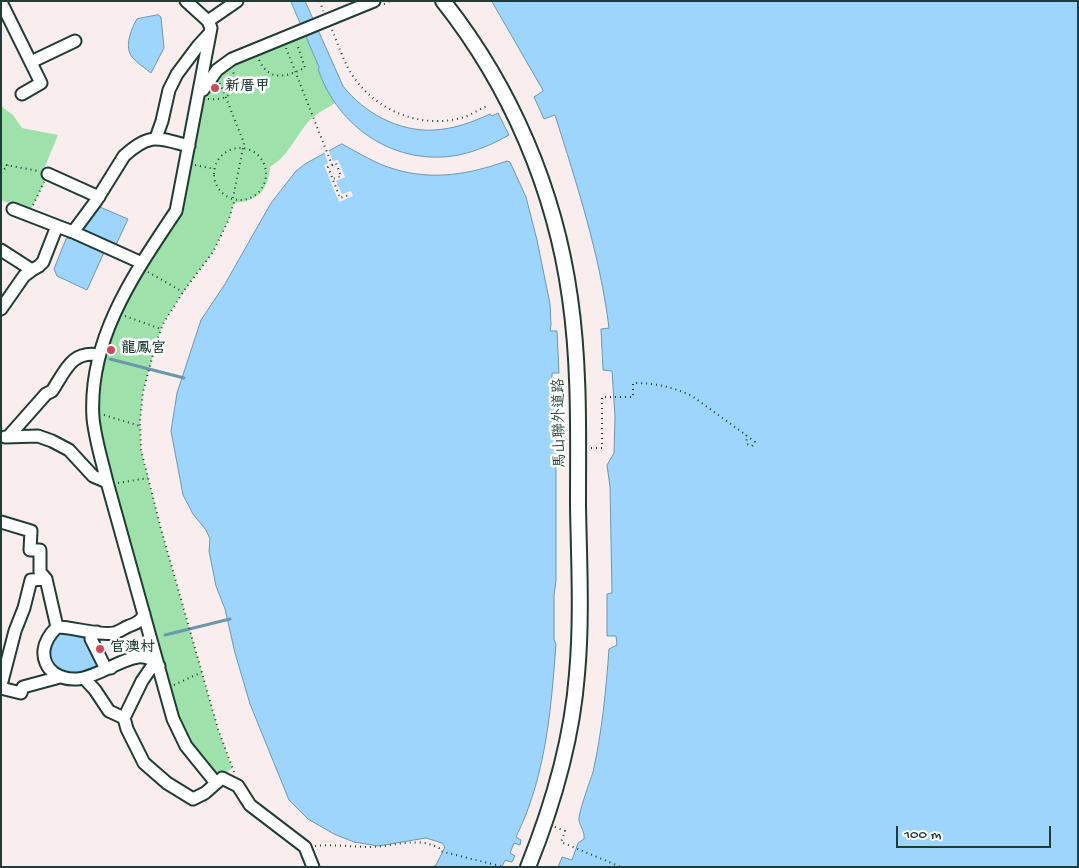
<!DOCTYPE html>
<html>
<head>
<meta charset="utf-8">
<style>
  body { margin:0 }
  #map { position:relative; width:1079px; height:868px; overflow:hidden; background:#f9eeed; font-family:"Gochi Hand",sans-serif }
  canvas { display:block }
  .frame { position:absolute; inset:0; border:2px solid #1f3d34; pointer-events:none }
  .scale { position:absolute; left:896px; top:826px; width:155px; height:22px; box-sizing:border-box; border:2px solid #1f3d34; border-top:0; padding-left:6px; font-size:15px; line-height:18px; white-space:nowrap; color:#1f3d34; -webkit-text-stroke:4px #fff; paint-order:stroke }
</style>
</head>
<body>
<div id="map">
<canvas width="1079" height="868"></canvas>
<div class="frame"></div>
<div class="scale">100 m</div>
</div>
<script>
const context = document.querySelector('canvas').getContext('2d');
context.lineJoin = 'round';
function fillPath(path, color) {
  context.fillStyle = color;
  context.fill(path, 'evenodd');
}
function strokePath(path, color, width, dash) {
  context.strokeStyle = color;
  context.lineWidth = width;
  context.lineCap = dash ? 'butt' : 'round';
  context.setLineDash(dash || []);
  context.stroke(path);
}
function drawText(font, color, halo, rows, align = 'center') {
  context.font = font + ' "Gochi Hand","LXGW WenKai TC",sans-serif';
  context.lineWidth = 5;
  context.setLineDash([]);
  context.textBaseline = 'middle';
  context.strokeStyle = halo;
  context.fillStyle = color;
  for (const [text, x, y, turn = 0] of rows) {
    context.save();
    context.translate(x, y);
    context.rotate((+turn || 0) * Math.PI / 180);
    context.textAlign = isNaN(turn) ? turn : align;
    if (halo) context.strokeText(text, 0, 0);
    context.fillText(text, 0, 0);
    context.restore();
  }
}
fillPath(new Path2D(`
  M303,30l16,38 2,10 14,25c-9,6 -20,11 -27,19 -13,16 -20,34 -38,45 -2,24 -12,34 -36,36l-5,16 -16,33 -30,40 -20,32 -7,19 -13,49 -3,29 1,29 20,79 57,200 14,39 -13,11 -33,-33 -92,-319 8,-84 74,-132 29,-125 12,-16z
  M1,106l12,9 9,13 36,7 -14,34 6,3 -20,39 -29,-11z`), '#9ee1ab');
const water = new Path2D(`
  M291,1h14l38,85c21,27 56,46 91,44 20,-1 39,-8 56,-16l2,2 6,-3 11,22c-16,9 -32,16 -50,20 -63,12 -121,-27 -141,-86l1,-1z
  M492,1h586v866h-520l4,-10 10,3 6,-17 6,-4c1,-8 -4,-12 -5,-19 -1,-6 11,-39 14,-48 9,-40 13,-82 16,-123l8,-4 -1,-9h-9v-42l5,-1 -2,-106 -3,-22 7,-12 1,-36 -3,-46 -9,-1 -2,-41 8,-1c-9,-73 -32,-143 -54,-213l-11,4 -10,-22 9,-6z
  M158,15l3,2 3,31 -13,25c-6,-5 -14,-10 -19,-16 -8,-10 -1,-28 5,-38z
  M342,144c17,9 34,20 52,25 39,12 76,5 113,-8l3,1 16,35 11,43 13,64 1,21 -1,6h7l2,42h-7v6h4v202l-2,14v45l2,4c-5,66 -10,132 -40,193l5,3 -1,5 -6,-2 -4,10 5,3 -3,6 -7,-2 -3,7h-70l4,-2 9,-18 -3,-4 -16,-5 -48,8 -24,-4 -20,-8 -26,-15 -19,-19 -39,-96 -15,-51 -10,-44 -9,-23 -7,-35 1,-12 -4,-9 -13,-16 -10,-19 -12,-64 6,-38 24,-73 24,-36 46,-81 25,-32 9,-7z
  M100,207l28,12 -13,28 -35,-14z
  M74,237l31,13 -18,40 -30,-14 -3,-7 12,-30z
  M61,632l19,1 6,5 15,28c-10,3 -25,10 -35,8 -14,-4 -22,-22 -14,-35 2,-3 6,-5 9,-7z`);
fillPath(water, '#9dd5fd');
strokePath(water, '#6b98ad', 1);
fillPath(new Path2D(`
  M328,149l5,12 5,-1 7,17 -9,4 6,13 9,-3 2,5 -14,6 -15,-37 4,-2 -4,-12z`), '#f9eeed');
strokePath(new Path2D(`
  M110,359l74,19
  M165,635l65,-16`), '#6b98ad', 3);
const minor = new Path2D(`
  M186,1l22,20 3,7 -34,178 -1,5c-42,63 -88,128 -83,207 2,21 9,43 14,64l66,237 13,27 30,37
  M1,2l40,81 -19,11
  M208,21l29,-20
  M31,62l44,-21
  M203,90l14,-20 15,-11 142,-58
  M156,138l6,-17 7,-31 8,-16 21,-28 11,-12
  M48,174l51,23
  M13,209l44,17
  M1,250l31,20 7,-4 4,-4 14,-36 16,6
  M142,263l-69,-31 23,-31 28,-45c26,-24 34,-18 65,-10
  M1,309l23,-33 8,-6
  M5,437l33,-1 14,5 17,9 24,26 14,6
  M8,437l38,-43 6,-3c13,-19 19,-41 47,-36
  M1,522l30,9 -1,19h10v22l6,7 11,48
  M144,614c-2,7 -9,10 -15,12 -5,2 -10,6 -15,7 -15,3 -40,-6 -57,-6 -6,6 -12,14 -13,23 -1,9 3,18 10,23 28,19 57,-12 84,-16 9,-1 15,2 21,9
  M97,632l-4,1 -2,6 14,28 6,1
  M155,662l-13,19 -18,37 3,11 17,34 23,20 26,16 12,-6 17,-15 16,8 12,19 55,42 8,20
  M84,678l11,12 14,21 15,7
  M1,685l14,-54 9,-23 7,-28 15,-1
  M1,688l20,5 2,-6 37,-10`);
const major = new Path2D(`
  M443,1c68,86 112,189 127,297 10,69 8,139 8,208 1,56 4,113 -1,168 -5,66 -24,131 -49,193`);
strokePath(minor, '#1f3d34', 15);
strokePath(major, '#1f3d34', 18);
strokePath(new Path2D(`
  M320,1l3,10
  M384,4l6,-3
  M332,30c6,14 11,30 19,43 23,37 68,56 110,45 10,-3 19,-9 28,-13
  M286,48l46,117 -4,2 12,31 10,-3
  M259,60c11,23 28,16 46,8l-8,-24
  M220,83l24,60 -11,55
  M208,99c20,2 31,-7 25,-28
  M214 174a26 26 0 1 1 52 0a26 26 0 1 1-52 0Z
  M1,164l37,7
  M195,165l20,4
  M332,165l4,-2 5,13 -8,3
  M1,173l7,-8
  M33,205l11,-23
  M148,272l35,20
  M125,316l36,13
  M104,415l36,11
  M591,448h11v-51h31v-14c22,0 40,4 59,13l54,39 9,7 -1,2 -2,2 -5,-2 -1,-9
  M118,483l30,-5
  M174,685l28,-13
  M234,772l-16,-43 -57,-200 -20,-79 -1,-29 3,-29 13,-49 7,-19 20,-32 30,-40 16,-33 6,-20
  M555,827l10,4 -4,11 60,25
  M315,846c19,-2 37,1 55,1 23,0 47,-11 69,1l1,3 64,16`), '#1f3d34', 2, [1, 4]);
strokePath(minor, '#fff', 11);
strokePath(major, '#fff', 14);
for (const [x, y, r, color] of [
  [215,88,5,"#d1495b"],
  [111,350,5,"#d1495b"],
  [100,649,5,"#d1495b"]
]) {
  const dot = new Path2D();
  dot.arc(x, y, r, 0, 2 * Math.PI);
  context.fillStyle = color;
  context.fill(dot);
  strokePath(dot, '#fff', 2);
}
drawText('bold 15px', '#1f3d34', '#fff', [
  ["新厝甲",225,88],
  ["龍鳳宮",121,350],
  ["官澳村",110,649]
], 'left');
drawText('15px', '#1f3d34', '#fff', [
  ["馬山聯外道路",561,423,-91]
]);
</script>
</body>
</html>
